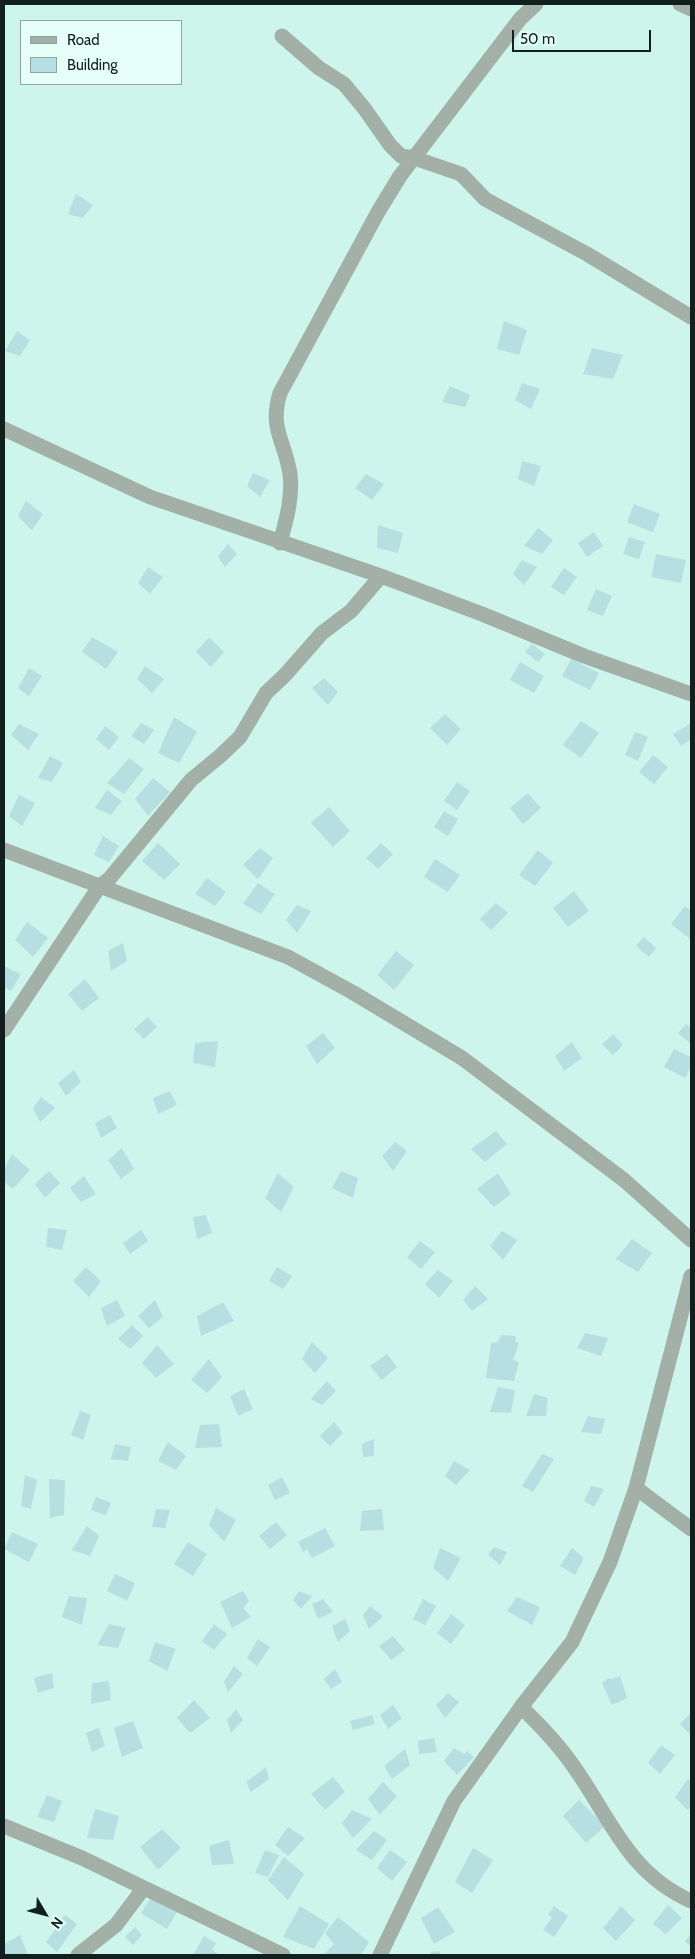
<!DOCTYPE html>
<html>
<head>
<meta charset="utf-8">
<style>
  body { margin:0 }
  #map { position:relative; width:695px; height:1959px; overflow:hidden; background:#cdf5eb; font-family:Cabin,sans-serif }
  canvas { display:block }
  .frame { position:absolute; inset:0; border:5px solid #11201c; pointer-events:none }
  .legend { position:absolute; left:20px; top:20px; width:162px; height:65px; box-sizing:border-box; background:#e6fef8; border:1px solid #91a5a0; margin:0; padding:6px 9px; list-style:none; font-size:15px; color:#11201c }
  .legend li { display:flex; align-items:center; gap:10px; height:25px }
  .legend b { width:25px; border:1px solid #91a5a0 }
  .north { position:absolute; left:20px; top:1889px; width:50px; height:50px; -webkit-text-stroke:4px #e6fef8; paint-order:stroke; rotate:127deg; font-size:14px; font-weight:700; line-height:20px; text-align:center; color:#11201c }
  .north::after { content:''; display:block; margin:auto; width:18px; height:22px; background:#11201c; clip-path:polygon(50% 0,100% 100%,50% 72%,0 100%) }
  .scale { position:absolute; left:512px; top:30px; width:139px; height:22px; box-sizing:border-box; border:2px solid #11201c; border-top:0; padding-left:6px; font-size:15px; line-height:18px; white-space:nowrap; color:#11201c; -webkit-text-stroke:4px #e6fef8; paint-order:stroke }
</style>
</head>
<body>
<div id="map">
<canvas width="695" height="1959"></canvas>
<div class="frame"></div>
<ul class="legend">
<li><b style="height:6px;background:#a3b0a8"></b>Road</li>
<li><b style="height:14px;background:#b6dfe1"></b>Building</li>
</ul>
<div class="north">N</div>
<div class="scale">50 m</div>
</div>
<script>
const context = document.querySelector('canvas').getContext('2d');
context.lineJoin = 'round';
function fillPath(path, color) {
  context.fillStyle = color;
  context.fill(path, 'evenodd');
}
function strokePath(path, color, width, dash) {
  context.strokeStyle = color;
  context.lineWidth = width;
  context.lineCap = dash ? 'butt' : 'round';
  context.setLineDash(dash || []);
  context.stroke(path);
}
fillPath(new Path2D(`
  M76,194l17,11 -10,13 -15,-4z
  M504,321l23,9 -8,25 -22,-6z
  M17,331l13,9 -10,16 -15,-5z
  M592,348l31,7 -10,24 -30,-5z
  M522,383l18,6 -9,20 -16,-9z
  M450,386l20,9 -5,12 -23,-5z
  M522,461l19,5 -7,20 -16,-7z
  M253,473l17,7 -10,17 -13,-11z
  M366,474l18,10 -12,16 -17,-12z
  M26,501l17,13 -11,16 -14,-14z
  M634,504l26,10 -7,18 -26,-10z
  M378,525l25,8 -5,20 -21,-5z
  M538,528l15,12 -11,14 -18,-8z
  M594,532l9,14 -16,11 -9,-14z
  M629,537l16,5 -6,17 -16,-5z
  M228,544l9,10 -12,13 -7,-11z
  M656,554l30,6 -5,23 -30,-6z
  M522,560l15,7 -13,18 -11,-11z
  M148,567l15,10 -13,17 -12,-11z
  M564,568l13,9 -13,18 -13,-8z
  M596,589l16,7 -9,20 -16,-6z
  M92,637l26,15 -12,17 -24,-17z
  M209,637l15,15 -13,15 -15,-15z
  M532,644l13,10 -7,8 -13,-10z
  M571,659l28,14 -9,17 -28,-14z
  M520,662l24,14 -10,17 -24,-13z
  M145,666l19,13 -12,14 -15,-14z
  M29,668l13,8 -13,20 -11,-8z
  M324,678l14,14 -10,13 -16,-17z
  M445,714l16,15 -14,16 -17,-17z
  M174,717l23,15 -18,31 -21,-10z
  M581,721l18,12 -18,25 -18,-13z
  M141,723l13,7 -10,14 -13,-8z
  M691,723v16l-10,7 -8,-12z
  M19,724l20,10 -11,16 -17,-15z
  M105,726l14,11 -10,13 -13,-11z
  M635,732l13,5 -10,24 -13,-6z
  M653,755l15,12 -14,17 -15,-12z
  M50,756l13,7 -11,19 -14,-4z
  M129,758l15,11 -20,25 -17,-11z
  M153,778l17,14 -22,24 -13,-17z
  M457,782l13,9 -13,19 -13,-9z
  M107,790l15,11 -11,14 -16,-7z
  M528,793l13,15 -18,16 -13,-16z
  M19,795l16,8 -13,23 -13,-10z
  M329,807l21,24 -17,16 -22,-24z
  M444,811l14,8 -10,17 -14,-9z
  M103,836l16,10 -10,16 -15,-7z
  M158,843l22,21 -16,16 -22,-19z
  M381,843l12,11 -15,15 -12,-11z
  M260,848l13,10 -15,21 -15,-14z
  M538,850l15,13 -18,23 -16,-11z
  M435,859l25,16 -12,17 -24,-15z
  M207,878l19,14 -11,14 -20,-12z
  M258,883l17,11 -14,20 -18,-10z
  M574,891l15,20 -21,16 -15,-19z
  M496,903l12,10 -17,17 -11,-11z
  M297,905l14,6 -14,22 -11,-13z
  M685,906l6,5v29l-20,-16z
  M27,922l21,16 -15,19 -18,-17z
  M644,937l12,11 -7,9 -13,-11z
  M123,943l4,18 -16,10 -3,-20z
  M396,951l18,14 -20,25 -17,-15z
  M4,966l17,8 -10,17 -7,-4z
  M85,979l14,19 -17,13 -14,-17z
  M148,1017l9,10 -13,12 -10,-10z
  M686,1024l5,4v16l-13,-11z
  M323,1033l12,15 -18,16 -11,-18z
  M613,1034l10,11 -10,10 -11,-11z
  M218,1041l-3,26 -22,-4 2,-20z
  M572,1042l10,16 -18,13 -9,-15z
  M674,1049l17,8v10l-6,11 -21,-11z
  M74,1070l7,12 -15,14 -8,-13z
  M170,1091l7,14 -19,9 -5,-16z
  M41,1097l14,11 -15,14 -7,-14z
  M110,1115l7,13 -16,10 -6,-15z
  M496,1131l11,13 -22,18 -14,-13z
  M395,1142l12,9 -14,20 -11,-15z
  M122,1148l12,21 -13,10 -13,-19z
  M12,1154l18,16 -17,19 -9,-7v-13z
  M49,1171l11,12 -15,15 -10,-14z
  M341,1171l17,7 -5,20 -21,-10z
  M278,1173l16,14 -13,25 -16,-14z
  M498,1173l13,21 -17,13 -17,-18z
  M84,1176l12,18 -15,8 -11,-14z
  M206,1215l6,18 -15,6 -4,-22z
  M48,1228l19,2 -5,20 -16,-3z
  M141,1230l7,11 -18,13 -7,-11z
  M502,1231l15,9 -14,20 -13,-14z
  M632,1239l20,14 -14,19 -22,-13z
  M420,1241l15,11 -14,17 -14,-12z
  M86,1267l15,14 -12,16 -16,-16z
  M277,1267l15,9 -9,13 -14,-8z
  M438,1270l15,11 -14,17 -14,-14z
  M475,1286l13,13 -16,12 -9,-11z
  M117,1300l8,16 -18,10 -6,-18z
  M155,1300l8,17 -14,11 -11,-12z
  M223,1302l11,19 -33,15 -4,-20z
  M132,1325l11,11 -13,13 -12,-10z
  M585,1333l23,5 -7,18 -24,-8z
  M501,1335l15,1 -1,6 4,1 -6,17 6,2 -5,19 -28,-3 5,-35 7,-1z
  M312,1342l16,16 -13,15 -13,-14z
  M157,1345l17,19 -18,14 -14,-15z
  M387,1354l10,13 -15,13 -12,-14z
  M209,1359l13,18 -15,16 -16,-13z
  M327,1381l9,10 -14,14 -11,-6z
  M498,1387l17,3 -4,23 -21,-1z
  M244,1389l9,20 -15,7 -8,-20z
  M534,1394l14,4 -2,18h-20z
  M80,1411l11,4 -8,25 -12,-5z
  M588,1416l17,3 -4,15 -20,-2z
  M334,1422l9,11 -13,13 -10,-10z
  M219,1424l3,23 -27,1 5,-23z
  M374,1439v17l-11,1 -1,-13z
  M168,1442l18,14 -10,14 -18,-9z
  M115,1444l16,3 -3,14 -17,-2z
  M542,1454l12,5 -21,33 -11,-6z
  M454,1461l16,9 -14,15 -11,-9z
  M25,1475l12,5 -6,29 -10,-3z
  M282,1477l8,16 -15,7 -7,-15z
  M49,1479l16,1 -1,35 -14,3z
  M591,1486l13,3 -10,18 -10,-6z
  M96,1497l15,6 -5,12 -15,-5z
  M216,1508l20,12 -12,22 -15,-17z
  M156,1509l14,1 -5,18 -13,-1z
  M382,1509l2,21 -24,1 2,-20z
  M276,1522l11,13 -17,14 -11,-13z
  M87,1526l12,10 -9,20 -18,-6z
  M325,1528l10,18 -23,12 -5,-9 -4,3 -5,-10z
  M12,1532l26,12 -9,18 -25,-13z
  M188,1542l19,12 -14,22 -19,-12z
  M494,1547l13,5 -7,13 -12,-10z
  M440,1548l21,10 -13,23 -15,-13z
  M572,1548l12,10 -9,17 -15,-9z
  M115,1574l20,9 -8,18 -20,-10z
  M243,1591l6,10 -6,7 8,9 -19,11 -12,-26z
  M299,1591l13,5 -11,13 -8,-9z
  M69,1596l18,2 -5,27 -20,-8z
  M517,1597l23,10 -8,18 -25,-14z
  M323,1599l10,13 -15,7 -6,-15z
  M423,1599l13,7 -11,19 -12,-6z
  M370,1606l13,10 -14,13 -6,-14z
  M451,1614l14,11 -14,19 -14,-11z
  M345,1619l5,12 -12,11 -6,-16z
  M109,1624l17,4 -8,20 -21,-3z
  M214,1624l13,10 -13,16 -12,-9z
  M393,1636l12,14 -14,10 -12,-14z
  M258,1639l12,8 -13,19 -10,-8z
  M155,1642l21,7 -9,22 -18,-10z
  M234,1666l9,8 -15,18 -4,-10z
  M335,1669l7,13 -11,7 -7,-10z
  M52,1673l2,15 -16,5 -4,-15z
  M620,1676l7,22 -15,7 -10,-22 6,-5 3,1z
  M109,1681l2,19 -20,4 1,-21z
  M448,1693l11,9 -14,16 -9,-13z
  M194,1700l16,18 -20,15 -13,-15z
  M393,1705l9,13 -14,11 -8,-14z
  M236,1709l7,11 -12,13 -4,-13z
  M691,1713v22l-11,-11z
  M372,1715l3,9 -22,6 -3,-9z
  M133,1721l10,27 -21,9 -8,-29z
  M99,1728l6,18 -13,6 -6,-19z
  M434,1738l3,14 -18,2 -1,-13z
  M661,1745l14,10 -15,19 -12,-11z
  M454,1748l10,6 3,-3 7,6 -17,18 -13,-14z
  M405,1749l5,16 -18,14 -8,-13z
  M266,1767l3,12 -18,13 -5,-10z
  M333,1777l12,15 -20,18 -14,-16z
  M688,1779l3,3v24l-3,4 -13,-13z
  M383,1782l14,14 -17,19 -12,-16z
  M47,1795l15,6 -8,21 -17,-5z
  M579,1800l26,26 -19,17 -23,-27z
  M95,1809l24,7 -6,24 -26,-2z
  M352,1810l20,9 -19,19 -11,-15z
  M288,1827l17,11 -17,18 -13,-11z
  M162,1829l19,19 -23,22 -18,-23z
  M374,1831l13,9 -15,20 -16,-10z
  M229,1840l5,24 -22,1 -3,-19z
  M473,1848l20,12 -21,33 -17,-11z
  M265,1850l14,5 -11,22 -13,-4z
  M390,1850l17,12 -15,19 -15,-13z
  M284,1857l20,17 -16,26 -20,-20z
  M150,1899l27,13 -10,17 -26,-16z
  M668,1905l14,13 -16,16 -13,-10z
  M300,1906l29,18 -15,25 -31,-12z
  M554,1906l14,10 -14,21 -11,-7 9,-13 -4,-2z
  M621,1906l14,14 -19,21 -13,-13z
  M438,1907l17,25 -21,12 -13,-26z
  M65,1915l12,9 -20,28 -11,-10z
  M338,1917l31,25 -8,13 -37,-1 10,-10 -9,-11z
  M135,1927l7,8 -9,10 -8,-8z
  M691,1934v13l-6,-6z
  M20,1935l8,20h-24v-11z
  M204,1936l12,7 -4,7 8,5h-27z
  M440,1951v4h-10l1,-3z`), '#b6dfe1');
strokePath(new Path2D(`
  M680,4l11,5
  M282,36l37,32 25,16 20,24 26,37 11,11 13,2 47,16 24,25 9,5 93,50 104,63
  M4,429l146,68 231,79 101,38 102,42 107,38
  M280,543c6,-22 13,-46 10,-69 -5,-33 -21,-45 -10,-81l98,-181 22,-36 120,-157 16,-15
  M4,850l284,107 64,35 110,66 162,122 67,60
  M4,1030l95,-143 11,-9 81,-98 29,-24 20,-19 26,-44 19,-18 37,-42 29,-22 30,-35
  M636,1488l55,41
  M521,1707c19,18 38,38 53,60 37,52 54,106 117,134
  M4,1826l78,32 201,97
  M78,1955l38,-30 27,-36
  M380,1955l74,-154 67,-94 51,-65 38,-80 26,-74 55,-212`), '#a3b0a8', 15);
</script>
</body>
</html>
